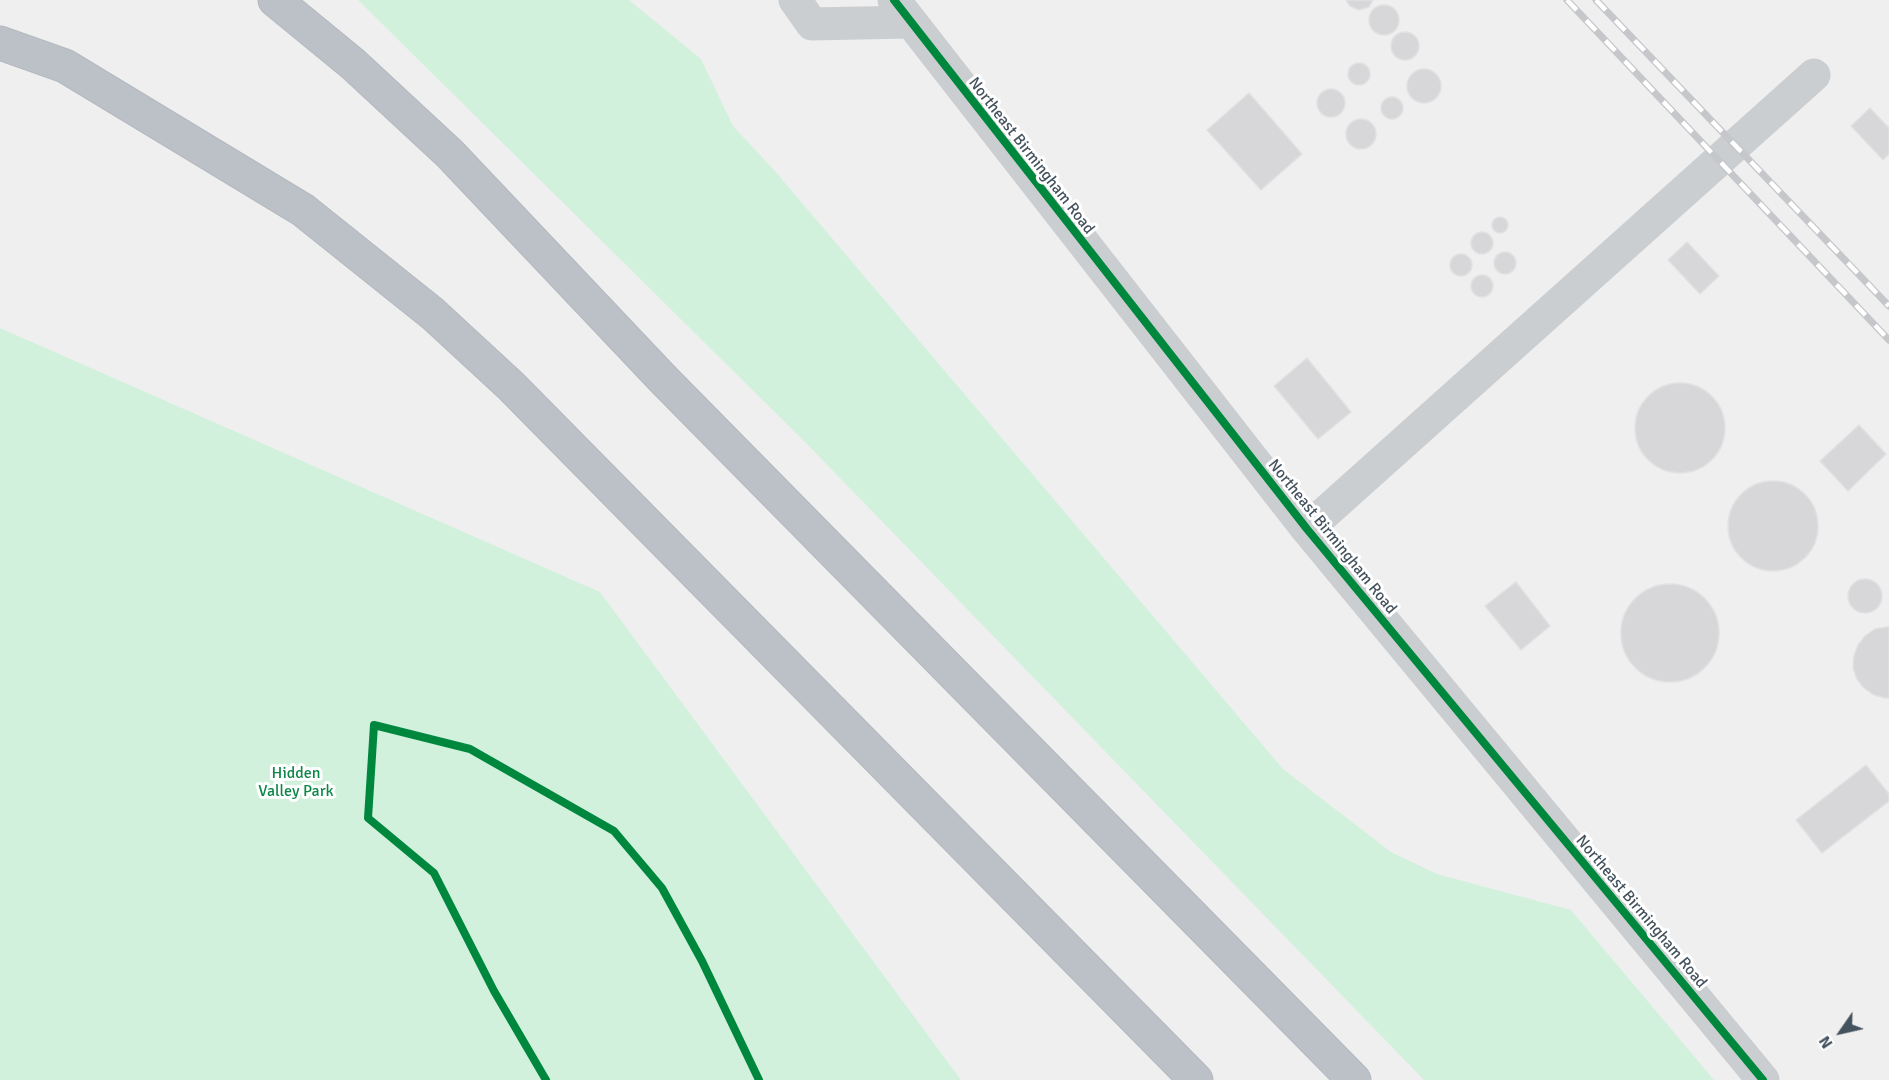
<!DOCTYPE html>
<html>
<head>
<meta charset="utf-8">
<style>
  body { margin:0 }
  #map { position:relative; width:1889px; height:1080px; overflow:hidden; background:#f0efef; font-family:Signika,sans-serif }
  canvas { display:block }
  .north { position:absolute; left:1811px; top:1002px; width:60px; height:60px; -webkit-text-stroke:4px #fff; paint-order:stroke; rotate:236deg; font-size:16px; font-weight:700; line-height:24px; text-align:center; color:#44525e }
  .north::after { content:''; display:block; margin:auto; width:21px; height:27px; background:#44525e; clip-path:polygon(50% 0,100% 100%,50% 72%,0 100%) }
</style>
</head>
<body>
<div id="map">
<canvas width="1889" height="1080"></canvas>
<div class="north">N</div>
</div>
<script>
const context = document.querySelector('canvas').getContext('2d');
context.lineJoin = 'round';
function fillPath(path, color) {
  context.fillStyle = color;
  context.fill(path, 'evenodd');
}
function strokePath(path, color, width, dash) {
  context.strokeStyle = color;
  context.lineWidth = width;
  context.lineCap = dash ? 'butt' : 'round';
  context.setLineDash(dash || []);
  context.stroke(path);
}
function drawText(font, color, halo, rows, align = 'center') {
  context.font = font + ' Signika,sans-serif';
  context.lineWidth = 6;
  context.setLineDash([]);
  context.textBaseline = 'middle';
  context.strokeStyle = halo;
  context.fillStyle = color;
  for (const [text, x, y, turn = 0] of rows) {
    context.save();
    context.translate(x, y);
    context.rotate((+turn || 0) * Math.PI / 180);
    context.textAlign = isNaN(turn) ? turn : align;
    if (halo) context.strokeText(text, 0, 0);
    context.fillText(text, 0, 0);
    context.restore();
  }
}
fillPath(new Path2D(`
  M358,0h271l72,59 32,67 41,44 509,599 108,83 46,22 134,36 143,170h-290l-621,-640z
  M0,328l600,264 361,488h-961z`), '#d1f1dd');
const building = new Path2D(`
  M1346,0h27l-4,7 -10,3 -9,-4z
  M1369 20a15 15 0 1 1 30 0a15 15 0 1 1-30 0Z
  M1391 46a14 14 0 1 1 28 0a14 14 0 1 1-28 0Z
  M1348 74a11 11 0 1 1 22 0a11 11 0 1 1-22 0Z
  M1407 86a17 17 0 1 1 34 0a17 17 0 1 1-34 0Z
  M1317 103a14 14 0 1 1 28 0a14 14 0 1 1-28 0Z
  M1249,93l53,61 -41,36 -54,-60z
  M1381 108a11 11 0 1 1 22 0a11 11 0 1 1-22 0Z
  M1870,108l19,20v26l-6,6 -32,-34z
  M1346 134a15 15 0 1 1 30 0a15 15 0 1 1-30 0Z
  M1492 225a8 8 0 1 1 16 0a8 8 0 1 1-16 0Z
  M1471 243a11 11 0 1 1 22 0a11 11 0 1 1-22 0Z
  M1687,242l32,34 -19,18 -32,-34z
  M1494 263a11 11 0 1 1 22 0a11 11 0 1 1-22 0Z
  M1450 265a11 11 0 1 1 22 0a11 11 0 1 1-22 0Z
  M1471 286a11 11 0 1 1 22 0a11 11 0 1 1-22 0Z
  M1307,358l44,54 -33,27 -44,-53z
  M1635 428a45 45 0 1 1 90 0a45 45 0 1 1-90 0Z
  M1859,425l27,29 -38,37 -28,-30z
  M1728 526a45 45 0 1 1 90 0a45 45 0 1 1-90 0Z
  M1848 596a17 17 0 1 1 34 0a17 17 0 1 1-34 0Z
  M1516,582l34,44 -29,24 -36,-44z
  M1621 633a49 49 0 1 1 98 0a49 49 0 1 1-98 0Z
  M1886,627h3v71h-4l-11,-3 -10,-7 -7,-9 -4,-11 1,-12 4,-11 7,-9 10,-7z
  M1866,765l23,29v7l-67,52 -26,-33z`);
fillPath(building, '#d7d7d9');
strokePath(building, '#e1e1e2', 1.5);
const highway = new Path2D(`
  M275,0l78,64 97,90 213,225 691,701
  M0,43l65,23 238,144 130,104 78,72 685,694`);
strokePath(highway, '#b3b9c0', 35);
strokePath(new Path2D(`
  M795,0l17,24 97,-2
  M894,0l413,529 456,551
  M1307,529l507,-454`), '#cbced0', 33);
strokePath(highway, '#bbc1c6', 33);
const rail = new Path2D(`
  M1567,0l322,340
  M1596,0l293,306`);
strokePath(rail, '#c5c7ca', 7);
strokePath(rail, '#fff', 4.5, [14]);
strokePath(new Path2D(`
  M894,0l413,529 456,551
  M546,1080l-52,-89 -60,-118 -66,-55 6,-93 96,24 144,82 48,57 40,73 57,119`), '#00873e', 8);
drawText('16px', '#44525e', '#fff', [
  ["Northeast Birmingham Road",1031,156,52],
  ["Northeast Birmingham Road",1332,537,51],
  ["Northeast Birmingham Road",1641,912,50]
]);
drawText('16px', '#0d8748', '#fff', [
  ["Hidden",296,774],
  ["Valley Park",296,792]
]);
</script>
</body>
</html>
